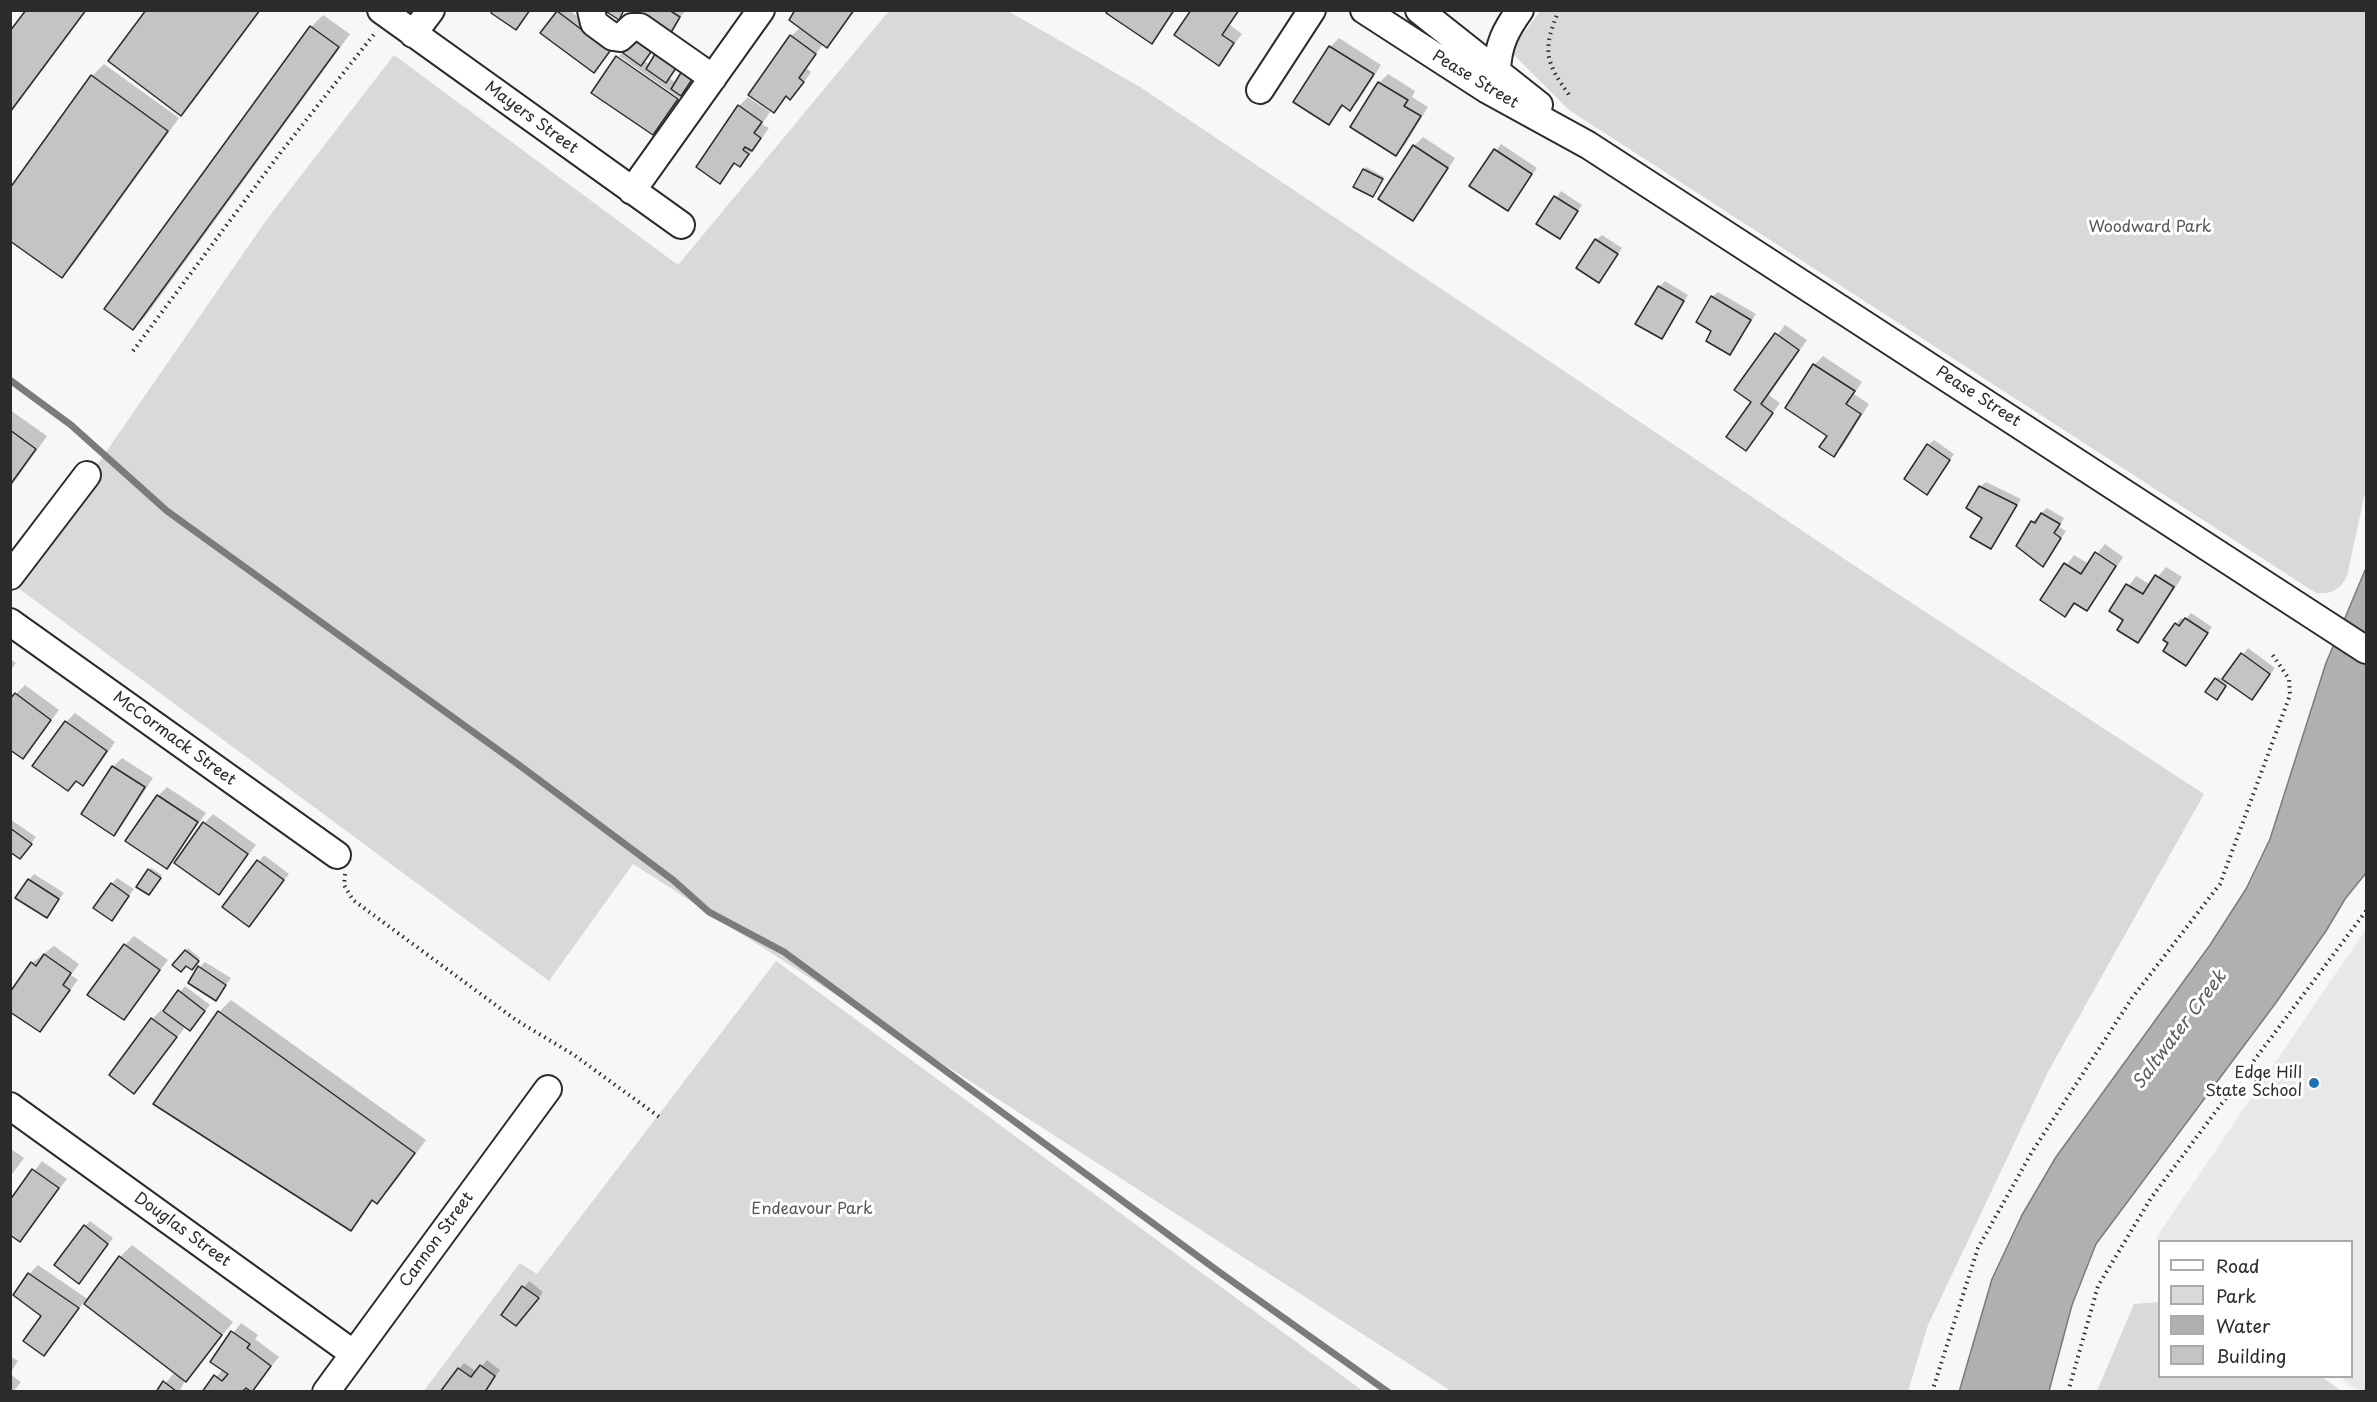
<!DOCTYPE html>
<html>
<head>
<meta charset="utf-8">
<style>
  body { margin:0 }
  #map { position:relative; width:2377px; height:1402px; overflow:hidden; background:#f7f7f7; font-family:"Playpen Sans",sans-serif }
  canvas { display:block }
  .frame { position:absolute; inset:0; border:12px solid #2b2b2b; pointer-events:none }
  .legend { position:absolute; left:2158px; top:1240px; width:195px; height:138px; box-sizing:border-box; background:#fff; border:2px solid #aaa; margin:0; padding:8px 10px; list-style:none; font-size:18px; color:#2b2b2b }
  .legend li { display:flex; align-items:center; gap:12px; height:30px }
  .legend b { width:30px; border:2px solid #aaa }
</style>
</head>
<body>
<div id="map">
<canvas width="2377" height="1402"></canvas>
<div class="frame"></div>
<ul class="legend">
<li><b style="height:8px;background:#fff"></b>Road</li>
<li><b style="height:16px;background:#d9d9d9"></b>Park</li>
<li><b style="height:16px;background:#b0b0b0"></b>Water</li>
<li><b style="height:16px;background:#c4c4c4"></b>Building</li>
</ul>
</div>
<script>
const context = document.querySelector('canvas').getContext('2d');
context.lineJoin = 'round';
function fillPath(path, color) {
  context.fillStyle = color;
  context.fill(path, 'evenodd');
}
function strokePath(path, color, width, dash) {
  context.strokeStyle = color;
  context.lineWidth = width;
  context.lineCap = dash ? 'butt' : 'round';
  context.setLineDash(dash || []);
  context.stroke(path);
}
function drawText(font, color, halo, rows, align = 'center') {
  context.font = font + ' "Playpen Sans",sans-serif';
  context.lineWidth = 6;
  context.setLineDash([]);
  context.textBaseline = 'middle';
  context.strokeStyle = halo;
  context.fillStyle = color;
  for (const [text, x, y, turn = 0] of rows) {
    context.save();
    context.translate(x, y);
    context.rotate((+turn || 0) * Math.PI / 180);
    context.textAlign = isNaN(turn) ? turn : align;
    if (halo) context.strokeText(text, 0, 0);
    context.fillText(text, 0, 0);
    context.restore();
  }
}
fillPath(new Path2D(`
  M2366,929v462l-6,1 -20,-15 12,-1v-134h-191l-5,-4z`), '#e8e8e8');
fillPath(new Path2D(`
  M1541,10l825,1v477l-19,88c-8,15 -15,18 -31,17l-747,-483 -59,-59z
  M889,11h119l132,76 715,479 349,228 -156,278 -120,253 -20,66h-457l-818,-527 -84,117 -535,-396 251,-363 129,-167 284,210z
  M776,961l587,430 -940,1 97,-129 17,11z
  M2159,1302l1,74 162,1 19,14h-244l37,-87z`), '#d9d9d9');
const water = new Path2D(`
  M2366,568v305l-21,26 -19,32 -51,73 -179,240 -24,61 -23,86 -90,1 33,-113 30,-64 34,-58 154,-212 36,-56 24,-50 56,-176z`);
fillPath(water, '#b0b0b0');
strokePath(water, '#7b7b7b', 1.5);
fillPath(new Path2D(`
  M28,10h59l-77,104v-80z
  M148,10h113l-68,92 -12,12z
  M559,10h10l45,35 -15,21 -57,-33z
  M640,10h44l1,1 -16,23z
  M797,10h58l-19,27 -9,9 -3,-3 -18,25 5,4 -12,17 -9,9 -3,-2 -13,15 17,-75 10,-9z
  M1110,10h66l-24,32z
  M1192,10h48l-10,15 12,9 -23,30z
  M323,15l27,19 -205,283 -12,12 178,-302z
  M637,38l15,11 -8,12 6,4 9,-12 18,12 -8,13 16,11 -6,9 -60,-42z
  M1339,38l42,27 -22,35 -9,9 -6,-4 -15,18 1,-76z
  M617,59l61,42 -25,32z
  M104,64l75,54 -105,146 -12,12 30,-200z
  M1388,74l27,17 -3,6 16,10 -23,38 -9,9 -17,-71z
  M748,97l22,15 -8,12 7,4 -20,28 -9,9 -4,-3 -16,20 19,-76z
  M1423,137l32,21 -33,52 -9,9 1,-73z
  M1501,144l36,24 -30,41 -36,-24z
  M1366,167l18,10 -9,16 -11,-23z
  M1561,191l21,14 -23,32 -21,-13z
  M1602,235l20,13 -23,33 -3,-41z
  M1665,281l23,14 -27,42 -2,-50z
  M1718,292l38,22 -26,39 -17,-23 -1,-33z
  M1785,325l22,15 -38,55 11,8 -34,46 7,-47 -16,-12z
  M1823,356l39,26 -8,12 15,10 -26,42 -9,9 -20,-90z
  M10,410l37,26 -37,52z
  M1934,440l20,14 -27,39 1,-48z
  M1986,482l35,17 -31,48 -10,-60z
  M2047,508l17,10 -5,9 7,4 -23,34 -25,-19 14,-24z
  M2105,544l18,13 -28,43 -9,9 -10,-6 -11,12 -23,-16 32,-44 15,9z
  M2166,567l16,10 -36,56 -9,9 -12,-22 -14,-10 25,-34 15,9z
  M2191,613l21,14 -26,37 -10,-40 5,-6 4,2z
  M2248,648l27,20 -18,24 -28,-10 -10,14 -3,-17 2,-2 5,3z
  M10,659l6,4 -6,8z
  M25,685l34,25 -36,47 -7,-63z
  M75,713l40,29 -23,33 -9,9 -6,-4 -9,9 -2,-67z
  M122,758l31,20 -31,47 -8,9 -31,-20 30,-47z
  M167,787l39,26 -40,54 -8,-71z
  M213,814l43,31 -37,48 -14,-70z
  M10,819l26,18 -16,20 -10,-7z
  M264,855l25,19 -40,51 -25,-18z
  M151,868l11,7 -11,16 -2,-21z
  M34,874l30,19 -17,23 -18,-36z
  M117,878l17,11 -22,30v-35z
  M134,936l34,24 -45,58 2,-73z
  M54,946l25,18 -8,11 7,5 -38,50 -8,-67z
  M188,948l12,10 -6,8 -20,-1z
  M205,962l26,16 -16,21 -15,-32z
  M185,986l25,19 -20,24 -4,-3 -52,67 18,-74 9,-9 3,2z
  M231,1000l195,140 -37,50 -12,12 -3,-2 -23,29 -132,-217z
  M11,1149l13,9 -14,19v-27z
  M42,1161l25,18 -47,61 -10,-38z
  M90,1221l23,17 -29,38 1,-50z
  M132,1245l101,77 -48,59 -6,11h-21l17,-20 -91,-70 -41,53v-39l-14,-42 9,-9 51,35 31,-43z
  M529,1281l14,11 -21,27 -19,-4z
  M241,1323l17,12 -3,4 24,18 -29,35h-46l19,-23 -11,-8z
  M10,1356l8,5 -8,12z
  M487,1360l13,10 -15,22 -26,-23 5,-6 13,9z
  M10,1374l11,8 -8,10h-3z`), '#0003');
strokePath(new Path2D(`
  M10,380l61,45 96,86 352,254 154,115 36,32 75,40 438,322 166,118`), '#7b7b7b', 7);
const building = new Path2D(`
  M26,10h60l-76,102v-81z
  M146,10h114l-79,106 -73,-55z
  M493,10h37l-14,20 -25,-17z
  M604,10h20l-5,10z
  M638,10h31l11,7 -11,19 -33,-21z
  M795,10h59l-27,38 -38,-28z
  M1108,10h66l-22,34 -46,-31z
  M1191,10h48l-17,25 12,8 -15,23 -45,-31z
  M557,11l53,40 -16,22 -54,-40z
  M310,26l29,21 -206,283 -29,-21z
  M790,35l26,19 -17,24 5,4 -14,18 -4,-4 -12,17 -26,-18z
  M633,39l18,13 -10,14 -18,-13z
  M1329,46l45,28 -24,37 -8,-6 -13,20 -36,-23z
  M655,54l21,14 -10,15 -20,-14z
  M616,56l62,43 -25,36 -62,-42z
  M682,71l11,7 -12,18 -10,-7z
  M91,75l77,56 -106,147 -52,-37v-53z
  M1378,82l30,18 -4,6 17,10 -25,40 -46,-29z
  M738,105l24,17 -8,11 7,5 -9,13 -7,-4 -2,3 6,4 -9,13 -6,-4 -14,21 -24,-17z
  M1413,145l35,23 -35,53 -35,-22z
  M1494,149l38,25 -24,37 -39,-25z
  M1363,169l20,10 -10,18 -20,-10z
  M1554,196l24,15 -18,28 -24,-15z
  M1595,239l23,15 -19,29 -23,-15z
  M1658,286l26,15 -22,38 -27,-15z
  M1711,296l40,24 -21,35 -24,-14 5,-10 -15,-9z
  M1775,333l24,17 -38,54 12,9 -27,38 -20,-14 25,-35 -17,-12z
  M1813,364l42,27 -9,13 15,10 -27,43 -15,-10 8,-11 -42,-28z
  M10,430l26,19 -26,36z
  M1927,444l23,16 -23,35 -23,-16z
  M1979,486l38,19 -26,44 -21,-12 12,-19 -16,-10z
  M2041,513l19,11 -6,9 7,5 -18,29 -27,-21 15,-25 4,2z
  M2095,552l21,14 -29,45 -13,-8 -9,14 -25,-17 24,-37 17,11z
  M2155,575l19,12 -36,56 -21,-13 6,-10 -14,-9 17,-27 17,10z
  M2185,618l23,15 -22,33 -23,-15 5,-8 -5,-3 12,-17 4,3z
  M2241,653l29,21 -18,26 -30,-21z
  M2215,678l11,8 -9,14 -12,-8z
  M15,693l36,27 -28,39 -13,-9v-51z
  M65,721l42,30 -24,35 -7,-5 -8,10 -36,-25z
  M112,766l33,21 -31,49 -33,-22z
  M157,795l41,27 -31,47 -42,-28z
  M203,822l45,32 -29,41 -45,-32z
  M10,828l22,16 -12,15 -10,-7z
  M257,860l27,20 -35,47 -27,-20z
  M148,869l13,9 -12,17 -13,-8z
  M28,879l31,20 -12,19 -32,-20z
  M111,883l18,13 -17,25 -19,-13z
  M124,944l36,26 -36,50 -37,-25z
  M185,950l14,11 -7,9 -6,-4 -5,6 -9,-7z
  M44,954l27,19 -8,12 7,5 -30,42 -30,-20v-20l21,-30 5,4z
  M198,966l28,19 -10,16 -28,-18z
  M178,990l27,21 -15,20 -27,-20z
  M218,1011l197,142 -38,51 -5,-4 -21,31 -198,-127z
  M151,1018l26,19 -43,57 -25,-19z
  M32,1169l27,19 -39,54 -10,-7v-35z
  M84,1225l24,19 -29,40 -25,-19z
  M119,1256l103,79 -36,47 -102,-78z
  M28,1273l51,35 -35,48 -21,-15 18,-25 -28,-21z
  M522,1286l17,12 -23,28 -15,-11z
  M231,1331l19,13 -3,4 24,18 -19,26 -6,-4 -4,4h-40l12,-17 8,6 6,-7 -18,-12z
  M480,1365l15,11 -10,16h-45l18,-24 13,9z
  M163,1381l13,10v1h-20z`);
fillPath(building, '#c4c4c4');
strokePath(building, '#2b2b2b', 1.5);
const minor = new Path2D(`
  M381,10l300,215
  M591,10l3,13 19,14 7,1 12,-11h8l73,51
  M1364,10l122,79 102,56 778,505
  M1419,10l120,95
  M413,34l18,-24
  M1497,71c1,-26 8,-40 23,-61
  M1260,90l52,-80
  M632,191l129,-181
  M10,576l77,-101
  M10,622l327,233
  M10,1106l344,248
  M326,1392l222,-303`);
strokePath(minor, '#2b2b2b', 30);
strokePath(new Path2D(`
  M1559,10c-17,40 -14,52 11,86
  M133,351l148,-199 94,-119
  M345,874l-1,11 9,15 163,120 58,35 88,64
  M1932,1392l46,-144 54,-96 100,-154 88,-114 70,-189 -1,-16 -17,-25
  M2068,1392l30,-106 53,-88 215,-287`), '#2b2b2b', 4, [1.5, 4.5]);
strokePath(minor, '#fff', 26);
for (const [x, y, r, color] of [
  [2314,1083,6,"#1f6fb2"]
]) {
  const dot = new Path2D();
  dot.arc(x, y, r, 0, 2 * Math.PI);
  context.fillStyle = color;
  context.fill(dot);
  strokePath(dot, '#fff', 2);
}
drawText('16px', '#2b2b2b', '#fff', [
  ["Pease Street",1475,80,31],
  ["Mayers Street",531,118,36],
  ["Pease Street",1978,397,33],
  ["McCormack Street",174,739,36],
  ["Douglas Street",182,1230,36],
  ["Cannon Street",437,1240,-54]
]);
drawText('16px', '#565656', '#fff', [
  ["Woodward Park",2150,228],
  ["Endeavour Park",812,1210]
]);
drawText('16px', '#2b2b2b', '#fff', [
  ["Edge Hill",2302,1074],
  ["State School",2302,1092]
], 'right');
drawText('italic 18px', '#5a5a5a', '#fff', [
  ["Saltwater Creek",2180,1030,-53]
]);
</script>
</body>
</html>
